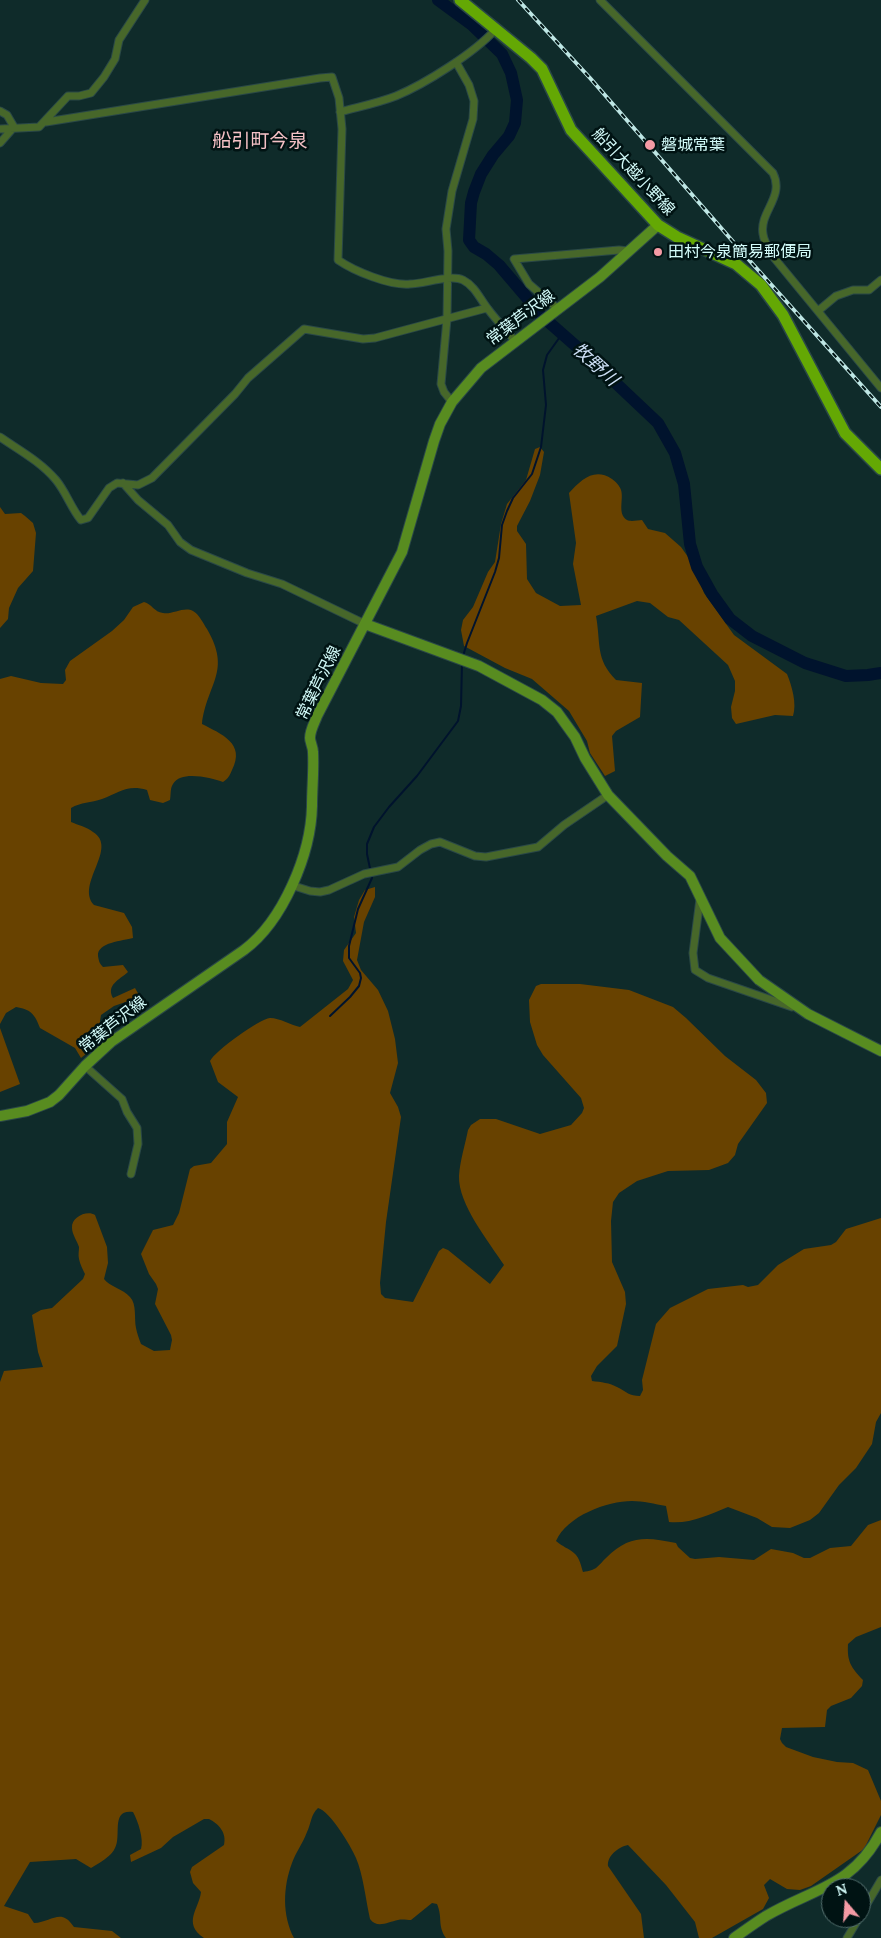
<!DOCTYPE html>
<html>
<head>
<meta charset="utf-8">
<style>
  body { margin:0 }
  #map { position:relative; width:881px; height:1938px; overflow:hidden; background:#0f2b2a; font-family:Lora,serif }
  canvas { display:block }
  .north { position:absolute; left:821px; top:1878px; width:50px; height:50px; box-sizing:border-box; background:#001313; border:1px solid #54706f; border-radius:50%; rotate:342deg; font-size:14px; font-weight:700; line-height:20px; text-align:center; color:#d3fcfa }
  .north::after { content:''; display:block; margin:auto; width:18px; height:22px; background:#f49aa4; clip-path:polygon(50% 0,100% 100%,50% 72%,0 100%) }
</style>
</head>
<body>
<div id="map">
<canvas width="881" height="1938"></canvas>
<div class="north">N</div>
</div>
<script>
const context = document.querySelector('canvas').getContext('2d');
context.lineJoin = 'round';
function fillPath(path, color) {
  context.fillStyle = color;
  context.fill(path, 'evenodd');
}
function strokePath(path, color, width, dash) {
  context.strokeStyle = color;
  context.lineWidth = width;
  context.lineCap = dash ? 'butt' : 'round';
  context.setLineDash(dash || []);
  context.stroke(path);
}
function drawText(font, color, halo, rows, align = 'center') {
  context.font = font + ' Lora,"Noto Sans JP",serif';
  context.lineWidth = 5;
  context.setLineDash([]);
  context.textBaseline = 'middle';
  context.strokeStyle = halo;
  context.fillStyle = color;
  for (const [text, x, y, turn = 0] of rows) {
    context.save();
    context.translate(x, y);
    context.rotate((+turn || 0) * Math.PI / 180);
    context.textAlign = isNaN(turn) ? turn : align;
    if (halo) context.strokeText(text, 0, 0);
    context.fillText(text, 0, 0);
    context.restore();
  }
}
fillPath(new Path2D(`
  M540,447l4,5 -4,23 -10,26 -13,25v5l9,13 1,35 9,14 24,13 21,-1 -8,-41 3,-21 -7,-50c12,-13 25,-26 43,-14 3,2 8,7 9,11 3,9 -4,24 6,30 4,2 11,0 15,0l6,9 17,4 16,14 12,17 11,29 30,42 53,39c5,12 10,30 6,42l-18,-1 -39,9 -4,-6 -1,-11 4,-16v-10l-7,-16 -49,-45 -11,-3 -18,-14 -13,-2 -41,15c5,27 -1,43 20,64l26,3 -2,34 -24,14 -4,5 3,35 -10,5 -15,-23 -3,-12 -18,-30 -37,-32 -27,-11 -41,-22 -3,-16 2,-10 10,-13 15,-35 7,-10 6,-38 6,-20 19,-24 9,-31z
  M0,507l5,7 16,-1 4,3 8,7 3,10 -3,38 -15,17 -9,20 -1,11 -8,9z
  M144,602c8,2 10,10 19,11 9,2 21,-7 30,-2 6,3 10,12 14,18 25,43 0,54 -5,95 19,10 44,19 30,46 -2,5 -4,9 -9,12 -12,-4 -42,-12 -50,2 -3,4 -2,11 -3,16l-7,3 -13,-3 -3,-10c-20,-6 -28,3 -45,9 -11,4 -21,3 -31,9v14c7,3 16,5 22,10 26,16 -18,52 1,73l30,8 8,14 1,11c-10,3 -36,4 -35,18 1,5 1,7 5,11l20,-2 5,7c-9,8 -22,13 -15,26l22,-10 5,9 -26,9 -13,9 -1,6 4,18 -23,19 -6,-10 -35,-20c-5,-14 -10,-19 -24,-21l-10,6 -6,11v-345l11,-3 30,7 22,1 3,-4 -1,-10 5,-9 42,-30 12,-11 9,-13z
  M375,887v10l-11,25 -7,38 4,10 17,20 10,21 7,28 3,24 -8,30 8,14 3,10 -15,105 -6,61 1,11 4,4 28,4 26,-51 4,-3 5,2 42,34 14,-19c-15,-23 -46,-61 -45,-89 1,-15 6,-31 9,-46l3,-5 9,-6h16l44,15 31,-9 11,-12 2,-5 -3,-10 -38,-43 -6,-10 -7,-23 -1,-22 7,-14 5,-2h39l49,6 44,17 13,11 39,38 31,24 10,13 1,10 -29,41 -3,11 -7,8 -19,7 -41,1 -31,10 -18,12 -6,9 -2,19 1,41 13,30 1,12 -9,42 -20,20 -6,10 1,5c9,1 18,2 25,6 10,5 12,9 23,9l3,-6 -1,-10 14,-56 14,-16 38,-19 35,-4 5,2 10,-2 20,-20 26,-16 27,-4 5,-3 10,-13 35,-11v195l-5,9 -4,22 -16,24 -17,17 -20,28 -9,7 -20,8 -18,-1 -15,-9 -29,-11c-20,8 -37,17 -59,15l-3,-16c-11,-2 -23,-5 -34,-5 -25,0 -65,15 -76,40 7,6 12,7 18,12 6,5 7,13 9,19 14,-2 14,-5 23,-14 23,-23 40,-21 70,-15l2,4 12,11 5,1 24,-2 35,3 17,-11 22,4 11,5h6l20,-10 21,-2 17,-21 13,-5v107l-25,10 -8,7c-1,18 3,23 15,36l-1,6 -11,12 -20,8 -4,4 -2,17 -43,1 -2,11 2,4 4,4 27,10 24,5 16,1 15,7 13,31v14l-17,34 -53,37 -11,4 -13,-1 -17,-10 -6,6 5,13 -6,11 -51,29h-13l-4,-16 -29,-37 -38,-40c-10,2 -21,11 -20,21l33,48 3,24h-198c-9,-13 -3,-20 -9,-34l-5,-1 -21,17c-4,0 -9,-1 -13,0 -10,2 -21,9 -28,-1 -4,-18 -7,-45 -14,-61 -5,-12 -26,-47 -38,-50 -7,6 -7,16 -11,24 -4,11 -11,20 -15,31 -9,24 -10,52 2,75h-90c-22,-15 -5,-29 -3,-46l-8,-9 -3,-11 2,-5 32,-22c3,-12 -5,-21 -15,-26h-5l-31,18 -12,11 -30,14 -1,-7 11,-6c3,-10 -3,-28 -8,-37 -23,-3 -11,24 -18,36 -3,8 -17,16 -24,20l-15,-9 -46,3 -26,44 24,8 6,9c18,-1 27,-16 40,4l38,4 9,7h-121v-556l4,-11 39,-4 -5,-15 -6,-37 9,-5 11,-2 31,-29 2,-5c-2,-4 -5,-10 -6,-15 -1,-4 0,-8 0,-12 -2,-6 -7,-13 -7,-19 -1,-11 15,-18 23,-13l12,32 1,16 -4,16c5,7 19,10 26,18 7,7 4,22 6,31 1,5 3,11 5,16l13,7 16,-1 2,-10 -1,-5 -16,-31 3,-15 -2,-5 -7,-10 -8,-20 12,-24 20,-5 6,-12 11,-44 4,-3 17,-3 16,-19v-22l11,-25 -20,-15 -8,-21c5,-10 49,-42 60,-43 10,0 20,7 30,9l48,-38 5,-9 -10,-19 1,-11 12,-17 -2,-16 5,-17 6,-10z
  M0,1028l20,56 -20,8z`), '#684200');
strokePath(new Path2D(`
  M463,656l4,-13 28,-71 4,-14 3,-33 5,-14 6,-13 19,-24 9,-27 5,-42 -3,-35 4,-15 15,-21
  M330,1016l20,-19 9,-11 2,-8 -1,-5 -11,-15v-12l9,-37 14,-31 -5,-24v-10l7,-17 15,-20 28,-31 41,-55 3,-15 1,-43`), '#00132d', 2);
strokePath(new Path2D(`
  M438,0l34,25 30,29 9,19 6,27 -2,23 -6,13 -16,19 -12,19 -7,18 -3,11 -2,37 5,7 12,7 13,11 29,34 7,11 50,44 73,69 17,30 9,31 6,60 7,23 15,27 18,25 22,17 53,27 41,13 22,-1 13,-2`), '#00132d', 12);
const street = new Path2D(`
  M600,0l173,173c12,24 -14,39 -10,61 1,9 7,17 12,25l106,129
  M0,111l7,4 7,12
  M340,112c18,-5 38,-9 56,-16 29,-12 78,-43 99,-66
  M46,122l274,-44 12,-1 7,21 3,31 -4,131c16,11 52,26 72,24 14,0 40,-10 53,-4 12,6 17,19 25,29 8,11 18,21 27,32
  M0,129l39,-2 29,-31h11l12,-3 13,-16 11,-18 4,-19 26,-40
  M0,143l14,-16
  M558,309l-29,-25 -15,-25 105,-9 10,1
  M818,311l18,-15 17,-6h16l12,-10
  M452,402l-8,-10 -3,-8 6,-65 1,-68 -2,-22 6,-38 21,-72 1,-18 -5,-16 -13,-23
  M0,437c19,13 41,25 56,43 10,12 15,28 25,40l7,-2 21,-30 8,-5 21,2 14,-7 83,-84 13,-16 56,-49 59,10 12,-1 112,-30
  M123,483l15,17 30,25 12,17 11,8 56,23 35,11 83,40
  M291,885l19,6 10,1 9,-2 35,-16 34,-7 22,-17 11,-6 9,-2 35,14 11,1 52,-10 26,-22 44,-30
  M700,899l-7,54 2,17 13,8 84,29
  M85,1066l37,33 5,13 10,16 1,16 -7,30
  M861,1914l20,-34
  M847,1938l12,-20`);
const secondary = new Path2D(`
  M365,624l114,42 63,34 15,12 18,25 10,21 23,37 59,61 23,20 30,62 39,42 49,34 73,37
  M0,1116l27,-5 23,-9 9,-7 26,-29 26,-24 133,-92c39,-29 67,-96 68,-144 0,-18 2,-36 1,-54 0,-5 -3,-10 -3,-14 0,-8 5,-16 7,-22l85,-164 32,-111 6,-17 12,-22 29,-34 119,-91 58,-52
  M734,1938c10,-7 21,-15 32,-22 48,-28 86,-29 115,-84`);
const primary = new Path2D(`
  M460,0l71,58 11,11 29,61 87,95 19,12 59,27 25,21 22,30 62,118 36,36`);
strokePath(street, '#2a4847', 9);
strokePath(secondary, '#2a4847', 12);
strokePath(primary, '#2a4847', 14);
strokePath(street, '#47672a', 7);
strokePath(secondary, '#588c20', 10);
strokePath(primary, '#64a804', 11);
const rail = new Path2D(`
  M518,0l72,78 160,183 131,146`);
strokePath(rail, '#bee6e4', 4);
strokePath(rail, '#001313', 2, [5.5]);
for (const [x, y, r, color] of [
  [650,145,6,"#f49aa4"],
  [658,252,5,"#f49aa4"]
]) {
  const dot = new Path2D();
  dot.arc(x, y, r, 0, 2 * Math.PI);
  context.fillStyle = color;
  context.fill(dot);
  strokePath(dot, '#001313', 2);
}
drawText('16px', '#d3fcfa', '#001313', [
  ["磐城常葉",661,145],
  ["田村今泉簡易郵便局",668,252]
], 'left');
drawText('16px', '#d3fcfa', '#001313', [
  ["船引大越小野線",633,172,47],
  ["常葉芦沢線",521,318,-37],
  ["常葉芦沢線",319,683,-64],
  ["常葉芦沢線",113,1025,-38]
]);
drawText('italic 18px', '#ccdff5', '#001313', [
  ["牧野川",595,365,42]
]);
drawText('19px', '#f5c1c6', '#001313', [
  ["船引町今泉",260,142]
]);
</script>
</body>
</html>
